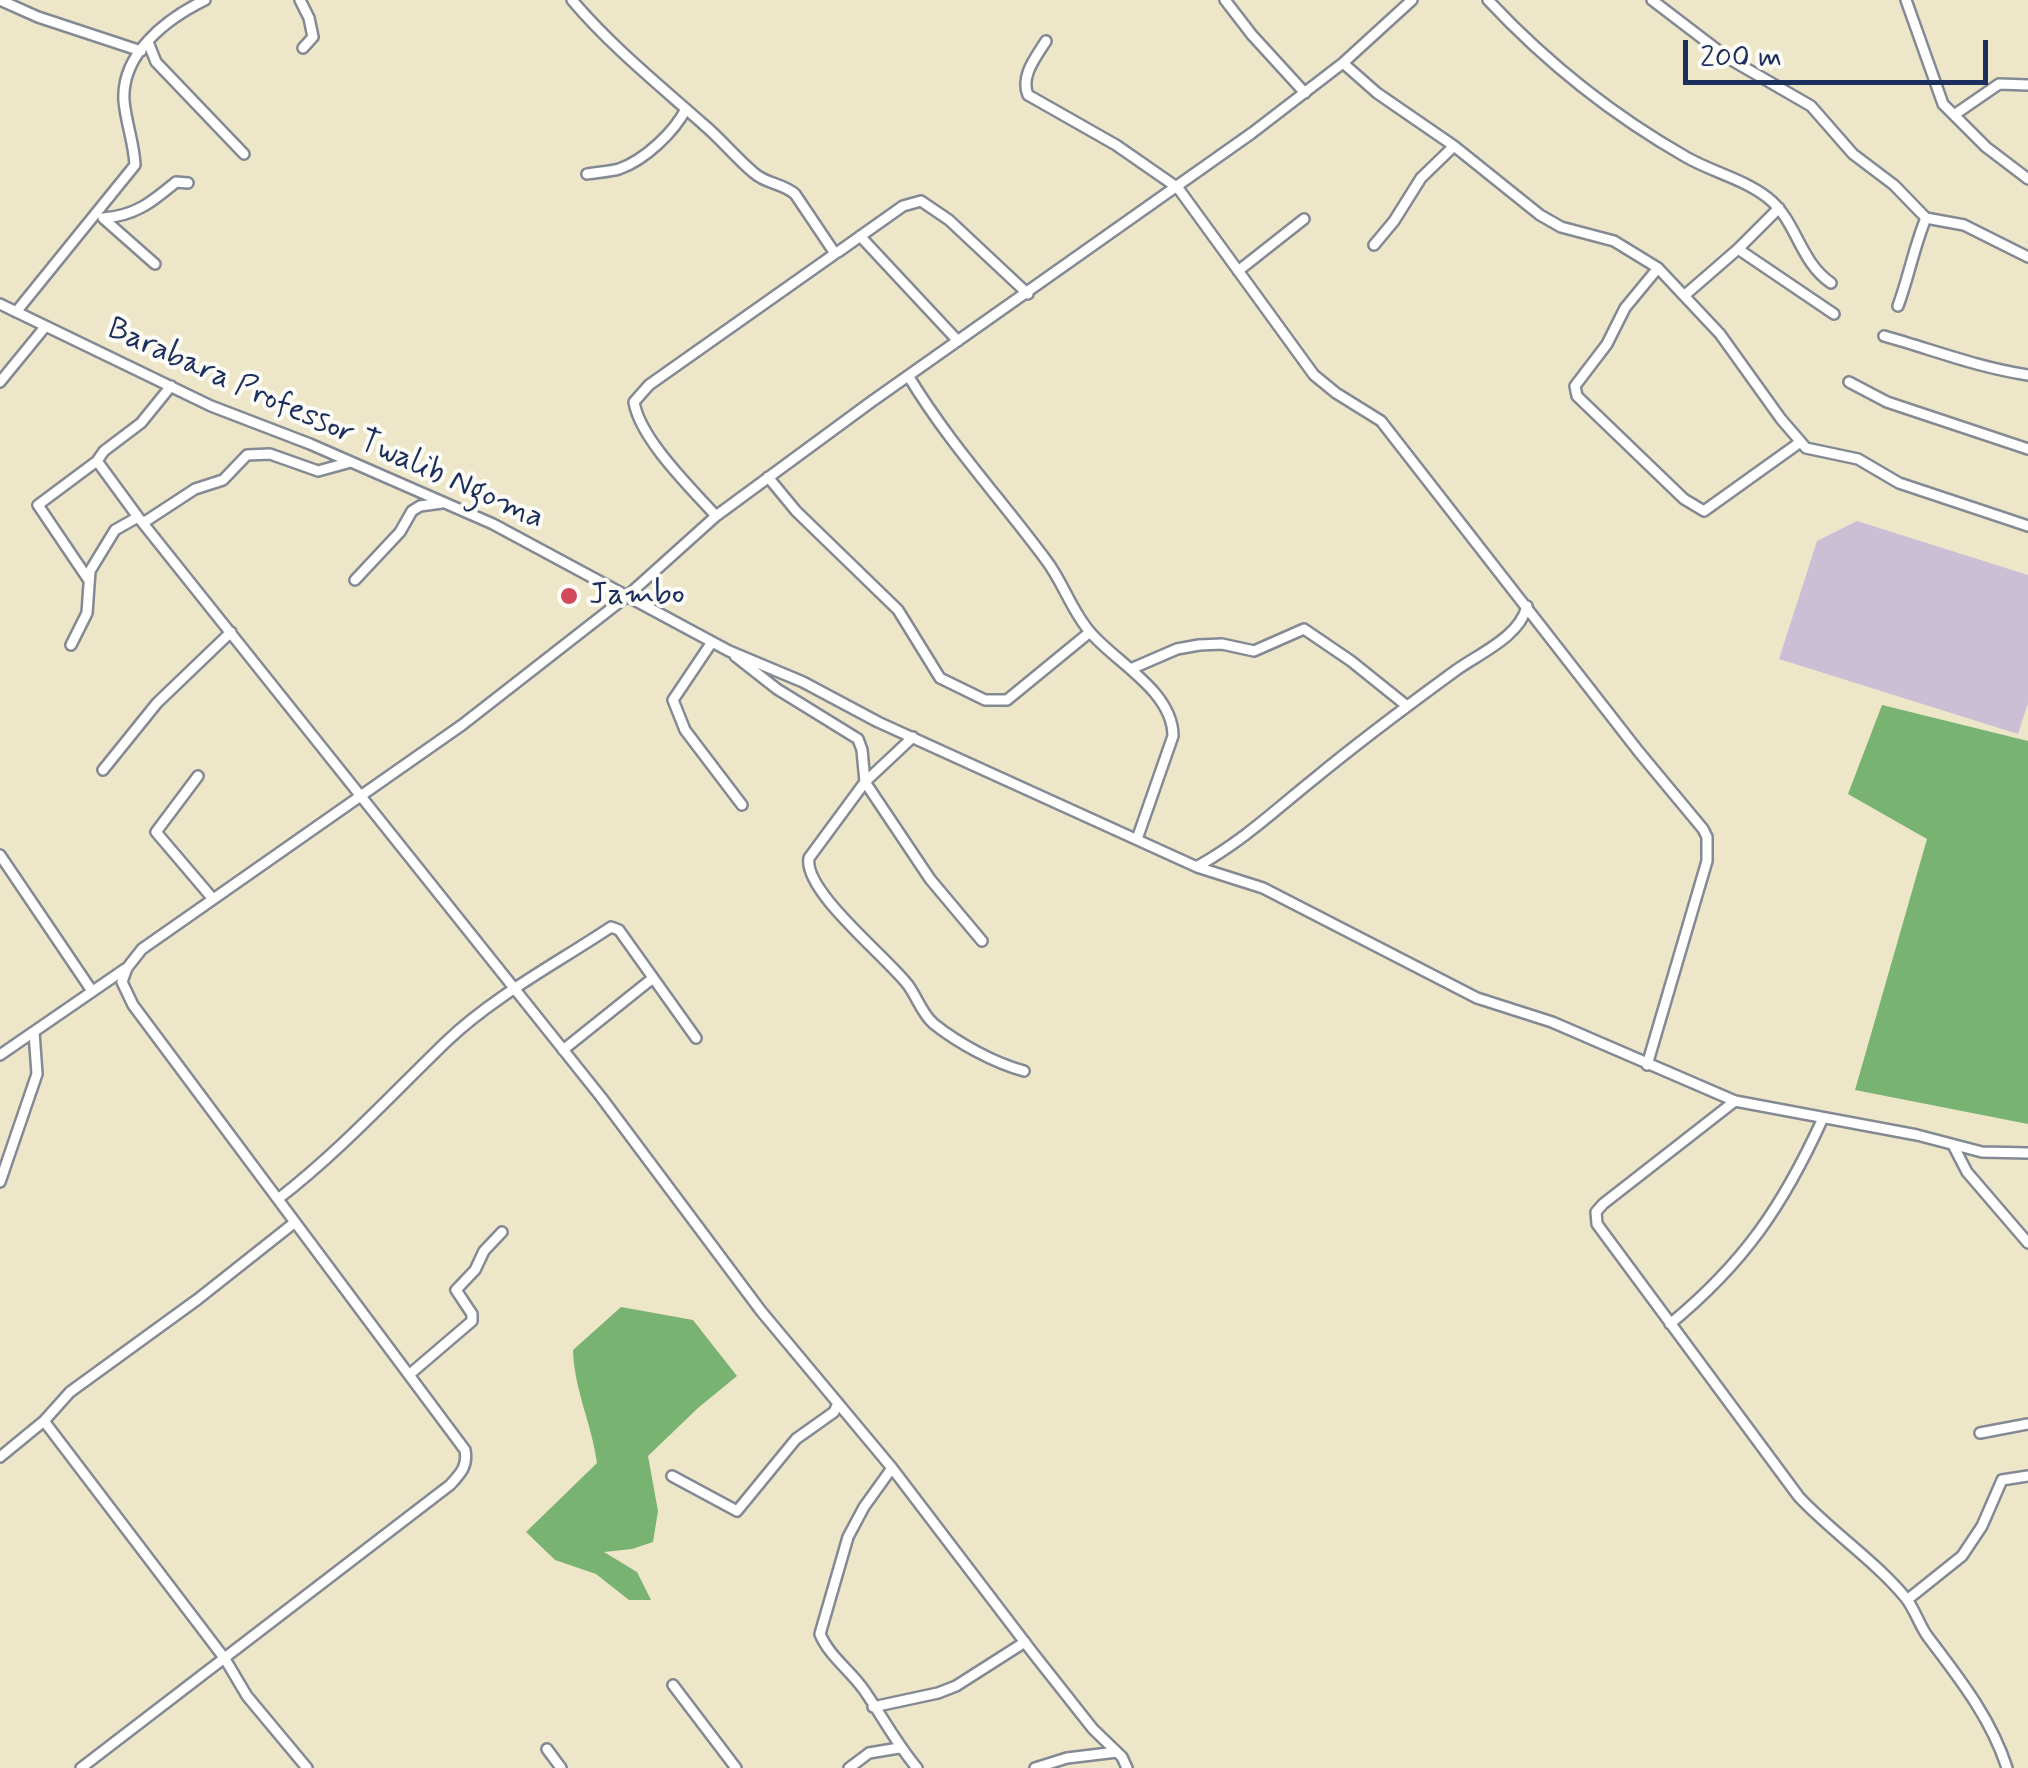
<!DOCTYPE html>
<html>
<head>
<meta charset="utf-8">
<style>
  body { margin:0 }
  #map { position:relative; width:2028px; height:1768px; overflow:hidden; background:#eee6c9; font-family:Mynerve,sans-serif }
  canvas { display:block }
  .scale { position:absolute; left:1683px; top:40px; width:305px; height:45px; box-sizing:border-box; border:5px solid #1b2f5e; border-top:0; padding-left:12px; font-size:30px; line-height:35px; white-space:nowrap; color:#1b2f5e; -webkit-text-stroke:8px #fdfcf7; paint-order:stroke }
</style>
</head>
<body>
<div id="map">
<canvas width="2028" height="1768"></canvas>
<div class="scale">200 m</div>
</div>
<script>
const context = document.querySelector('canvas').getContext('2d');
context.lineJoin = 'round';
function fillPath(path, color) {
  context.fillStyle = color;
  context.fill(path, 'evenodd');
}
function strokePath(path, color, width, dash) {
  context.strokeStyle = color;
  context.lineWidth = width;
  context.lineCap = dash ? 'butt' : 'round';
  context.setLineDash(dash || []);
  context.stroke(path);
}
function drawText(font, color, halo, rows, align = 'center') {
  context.font = font + ' Mynerve,sans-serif';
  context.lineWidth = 8;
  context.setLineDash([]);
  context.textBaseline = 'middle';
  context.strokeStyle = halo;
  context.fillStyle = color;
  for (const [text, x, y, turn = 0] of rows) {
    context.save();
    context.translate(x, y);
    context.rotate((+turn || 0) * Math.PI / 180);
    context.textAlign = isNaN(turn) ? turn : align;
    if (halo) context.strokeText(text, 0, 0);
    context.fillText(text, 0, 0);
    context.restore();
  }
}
fillPath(new Path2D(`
  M1857,521l171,54v128l-10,31 -239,-75 38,-118z`), '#cbbfd5');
fillPath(new Path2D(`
  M1882,705l146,36v383l-173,-34 72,-251 -79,-45z
  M621,1307l72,13 44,56 -39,32 -50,48 10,55 -5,31 -21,7 -28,3 33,20 14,28h-22l-33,-26 -41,-14 -29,-28 71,-69c-5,-38 -23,-74 -24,-113z`), '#78b372');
const street = new Path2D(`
  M0,0l38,17 103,34
  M300,0l9,18 4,19 -10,11
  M572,0c39,46 86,84 131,124 18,15 33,34 51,49 12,11 28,10 41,21l39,58h4l65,-46 18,-5 28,19 79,74
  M1225,0l27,35 53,58
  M1488,0c57,61 126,116 198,157 26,15 58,22 82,41 29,23 31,63 63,85
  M1652,0l76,58 83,48 42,48 41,31 32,33 38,7 64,32
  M1906,0l37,104 43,43 42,32
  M1046,41c-10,16 -26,35 -18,54l88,50 62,43 136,187 22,18 45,28 258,331 64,77 4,8v24l-60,204
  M148,42l8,20 88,92
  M1343,63l34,30 77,53 86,69 21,12 53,14 44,27 62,66 61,85 25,29 52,11 41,24 129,43
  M1954,115l45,-31 29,1
  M587,174c10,-2 22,-2 32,-5 26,-9 55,-37 67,-60
  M103,218c32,-2 49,-16 73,-36l12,1
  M104,219l51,45
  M860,236l98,105
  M1374,245l20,-24 27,-43 33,-32
  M1738,249l96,65
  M1658,268l-33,40 -18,36 -32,42 2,10 107,103 20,12 95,-68
  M1238,271l66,-52
  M1685,295l53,-46 41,-41
  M0,304l211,102 99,38 183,80 236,127 74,31 75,40 319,145 66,21 214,110 75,24 183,79 182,34 65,17 46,1
  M1898,306c11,-30 16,-59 28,-88
  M16,312l119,-147c-1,-22 -9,-42 -11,-64 -3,-47 42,-82 81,-101
  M1884,336c50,14 92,31 144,39
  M909,377c40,66 91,121 137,183 17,22 25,50 44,72 25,30 83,59 83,104l-36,103
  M0,382l45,-55
  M1849,382l38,20 141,47
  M97,461l41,56 463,580 160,214 131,157 141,185 60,76 29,28 5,11
  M768,477l28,34 102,99 42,68 45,22h22l83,-68
  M716,516c-25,-28 -76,-77 -82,-114l15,-17 187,-132
  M143,523l52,-34 28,-9 24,-25 23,-1 48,17 33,-9
  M88,579l-50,-74 59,-44 7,-10 37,-28 30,-37
  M355,580l45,-48 12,-21 8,-5 22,-3
  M712,642l-39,58 12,30 57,75
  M71,645l16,-32 3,-42 25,-41 23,-13
  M735,656l42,33 81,50 4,11 3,32 65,97 52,62
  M1133,668l44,-19 22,-4 23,-1 32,7 50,-22 47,32 56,45
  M913,737l-48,45 -56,76c-6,33 78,99 99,127 9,12 14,29 26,39 24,19 60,39 90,47
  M103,770l54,-67 74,-71
  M198,776l-42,56 57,67
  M0,855l92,136
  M1198,866c46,-26 76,-55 116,-87 46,-38 93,-73 141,-108 23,-17 65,-34 72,-65
  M563,1050l90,-72
  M0,1055l125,-86
  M1735,1101l-132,103 -7,8 1,12 202,273c33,35 76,64 106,100 10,12 14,28 23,40 31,41 63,81 79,131
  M1954,1147l13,25 61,71
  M0,1182l37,-108 -3,-42
  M278,1199c61,-47 113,-104 169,-158 47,-45 110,-78 164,-114l8,3 77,108
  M1670,1324c74,-61 113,-118 153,-206
  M410,1374l62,-53v-7l-16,-24 19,-20 9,-19 18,-19
  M44,1421l181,238 22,37 60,72
  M1980,1433l48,-9
  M0,1457l44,-36 26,-29 128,-93 96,-76
  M892,1468l-28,39 -16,30 -28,97c9,22 30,36 44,56 18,26 32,53 53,78
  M672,1476l65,35 59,-72 38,-27 4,-9
  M1907,1600l55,-44 20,-30 20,-46 26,-4
  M673,1685l63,83
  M873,1707l65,-14 18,-7 69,-44
  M547,1749l14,19
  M81,1768l369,-283c11,-12 18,-19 15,-35l-332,-445 -11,-23 5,-14 15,-19 320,-224 164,-128 90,-81 155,-114 381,-269 91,-70 69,-63
  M849,1768l20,-15 30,-5
  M1035,1768l32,-10 50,-6`);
strokePath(street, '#848a94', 14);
strokePath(street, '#fff', 9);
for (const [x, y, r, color] of [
  [569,596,10,"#d1495b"]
]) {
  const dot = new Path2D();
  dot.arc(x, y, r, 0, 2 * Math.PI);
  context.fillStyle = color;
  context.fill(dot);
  strokePath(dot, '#fdfcf7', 4);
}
drawText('32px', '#1b2f5e', '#fdfcf7', [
  ["Barabara Professor Twalib Ngoma",325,425,24]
]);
drawText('32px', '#1b2f5e', '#fdfcf7', [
  ["Jambo",589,596]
], 'left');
</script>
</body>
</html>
